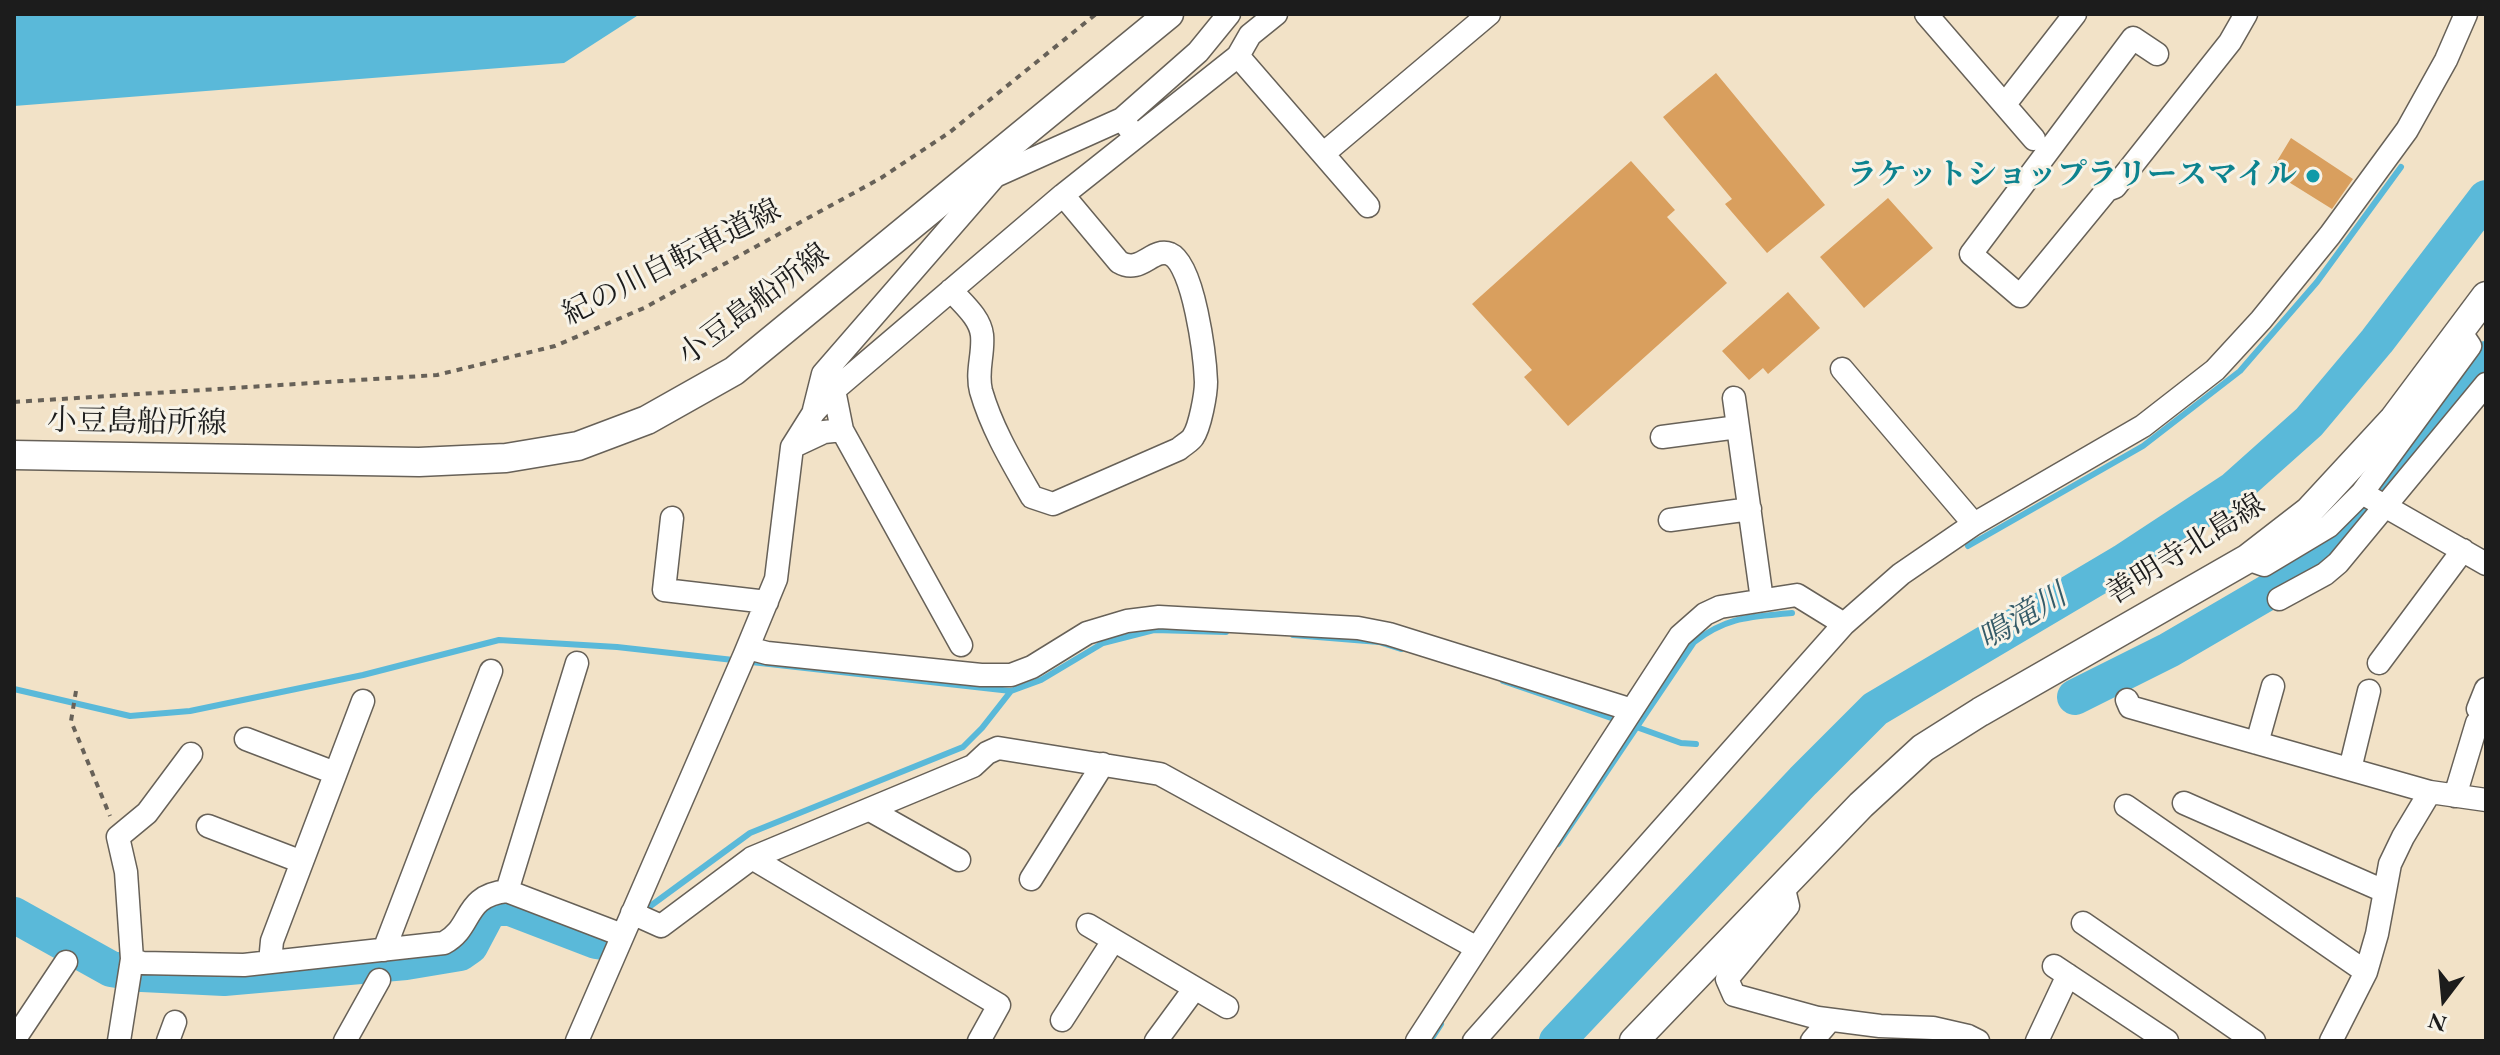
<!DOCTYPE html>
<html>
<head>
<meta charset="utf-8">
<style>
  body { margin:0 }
  #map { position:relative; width:2500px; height:1055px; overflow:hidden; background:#f2e2c7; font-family:"EB Garamond",serif }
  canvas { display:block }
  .frame { position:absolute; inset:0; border:16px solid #1c1c1c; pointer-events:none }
  .north { position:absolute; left:2404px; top:959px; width:80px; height:80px; -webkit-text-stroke:6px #f7f3e8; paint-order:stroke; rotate:196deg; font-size:22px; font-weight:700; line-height:32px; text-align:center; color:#1c1c1c }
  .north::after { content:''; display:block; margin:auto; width:28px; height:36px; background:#1c1c1c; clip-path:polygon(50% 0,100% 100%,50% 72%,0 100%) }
</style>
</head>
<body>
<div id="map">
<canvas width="2500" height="1055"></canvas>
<div class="frame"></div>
<div class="north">N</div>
</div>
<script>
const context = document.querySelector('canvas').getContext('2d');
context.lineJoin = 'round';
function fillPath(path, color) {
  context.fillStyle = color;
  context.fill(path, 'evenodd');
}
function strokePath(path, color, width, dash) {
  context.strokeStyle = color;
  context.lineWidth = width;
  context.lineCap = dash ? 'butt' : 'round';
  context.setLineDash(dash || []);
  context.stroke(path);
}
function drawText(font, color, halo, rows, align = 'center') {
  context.font = font + ' "EB Garamond","Noto Serif JP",serif';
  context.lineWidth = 6;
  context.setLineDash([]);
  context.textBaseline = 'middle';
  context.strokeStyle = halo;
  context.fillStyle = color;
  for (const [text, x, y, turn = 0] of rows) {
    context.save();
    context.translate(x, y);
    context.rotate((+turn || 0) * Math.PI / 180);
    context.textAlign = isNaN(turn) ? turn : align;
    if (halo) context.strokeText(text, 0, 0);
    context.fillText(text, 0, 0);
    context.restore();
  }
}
fillPath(new Path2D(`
  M14,14h626l-76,49 -550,43z`), '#5ab9d9');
strokePath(new Path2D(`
  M1968,546l175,-100 97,-75 77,-89 84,-115
  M1293,635l86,7 22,7
  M1503,681l114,39
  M14,689l116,27 60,-5 173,-36 136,-35 118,7 394,44 30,-11 62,-37 51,-13 72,2
  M1628,724l53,19 15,1
  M1558,844l136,-202c34,-26 57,-25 98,-29
  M649,907l101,-74 213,-86 19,-19 29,-37
  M1430,1041l11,-17`), '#5ab9d9', 6);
strokePath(new Path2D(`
  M2075,697l94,-47 144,-84 25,-23 49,-56 49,-67 50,-61
  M14,915l97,54 31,5 82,4 182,-16 54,-9 10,-7 18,-34 10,-4h12l86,33 7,1
  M1557,1041l246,-260 72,-72 248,-147 111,-73 75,-67 68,-81 109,-143`), '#5ab9d9', 36);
fillPath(new Path2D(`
  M1716,73l109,132 -58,48 -42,-49 7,-5 -69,-82z
  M2291,138l62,41 -21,30 -61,-38z
  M1631,161l44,49 -8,7 60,66 -159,143 -44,-49 8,-7 -60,-66z
  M1888,198l45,50 -69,60 -44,-51z
  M1788,292l32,36 -52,46 -5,-6 -14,12 -27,-29z`), '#d99f5e');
const minor = new Path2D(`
  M1926,14l108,125
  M2157,54l-24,-16 -162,216 49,42 87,-106 8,-3 115,-145 16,-28
  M1238,56l85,98 166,-140
  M2005,104l70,-90
  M1122,119l76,-67 31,-38
  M1323,154l45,52
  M995,176l127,-57 13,17
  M951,290c11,13 29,27 31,45 2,19 -6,36 -1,56 11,38 31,71 51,106l21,7 126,-55c4,-4 12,-8 14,-12 7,-10 13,-43 13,-55 -1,-25 -12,-118 -36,-128 -18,-7 -29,21 -51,8l-56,-67
  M1842,369l132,155
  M834,390l8,40 119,215
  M1734,398l28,202
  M814,410l9,-36 172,-198 -10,-13
  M1662,437l76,-10
  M792,447l32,-15 18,-2
  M2362,493l108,-147 -10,-15
  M672,518l-8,72 103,12
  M1670,520l80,-11
  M2247,559l17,6 65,-39 33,-33 124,71
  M2279,599l46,-25 13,-11 148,-179
  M748,648l19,5 214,22h30l21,-8 55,-34 40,-12 32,-4 199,11 31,6 243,76
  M2379,663l84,-113
  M2127,700l3,7 300,85
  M2478,709l8,-20
  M246,739l89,34
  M2257,743l16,-57
  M191,754l-44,59 -29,24 8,35 6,87 10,4 102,2 200,-22c30,-16 18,-47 63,-52l115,44
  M2350,769l19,-78
  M2455,796l22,-73
  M2184,803l200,88
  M2126,806l240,166
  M870,810l89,50
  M208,826l94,36
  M752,858l247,147 -20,36
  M1031,879l72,-115
  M1783,885l5,21 -61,73 7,16 84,23 62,8 53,2 35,8 10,5
  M507,891l70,-228
  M632,913l29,13 91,-68 221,-92 14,-13 11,-5 162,26 317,174
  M2083,923l171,118
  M1088,925l139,82
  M384,950l107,-279
  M270,962l2,-21 91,-240
  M2054,966l113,75
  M1062,1020l51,-79
  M14,1040l52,-78
  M119,1041l13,-82
  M168,1041l7,-19
  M345,1041l34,-61
  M577,1041l168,-387 31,-75 16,-132 22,-35 20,-22 229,-195 175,-139 12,-21 26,-21
  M1156,1041l39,-53
  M1417,1041l263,-405 25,-22 15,-7 77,-12 47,29
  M1474,1041l370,-417 57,-50 73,-50 169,-98 72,-56 46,-50 69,-85 77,-105 39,-70 20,-46
  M1812,1041l18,-21
  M2037,1041l31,-66
  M2331,1041l35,-69 11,-38 13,-70 13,-27 27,-45 56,8`);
const major = new Path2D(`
  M14,455l405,7 87,-4 72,-12 69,-26 87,-49 435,-357
  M1634,1041l227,-236 62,-57 57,-36 267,-153 62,-48 85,-92 92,-123`);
strokePath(minor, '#676158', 25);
strokePath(major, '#676158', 31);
strokePath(new Path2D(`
  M14,402l423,-27 118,-29 89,-38 237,-130 69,-46 146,-118
  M76,691l-5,30 39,95`), '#676158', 4, [6, 6]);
strokePath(minor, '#fff', 22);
strokePath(major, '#fff', 28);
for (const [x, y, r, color] of [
  [2313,176,8,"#0f9aa8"]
]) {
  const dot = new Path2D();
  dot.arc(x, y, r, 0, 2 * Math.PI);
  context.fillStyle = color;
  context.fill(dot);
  strokePath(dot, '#f7f3e8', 3);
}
drawText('bold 30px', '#0d838f', '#f7f3e8', [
  ["ラケットショップラリースマイル",2297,176]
], 'right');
drawText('30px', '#1c1c1c', '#f7f3e8', [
  ["紀の川自転車道線",672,263,-27],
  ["小豆島船所線",754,305,-37],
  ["小豆島船所線",137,423,1],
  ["善明寺北島線",2186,550,-32]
]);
drawText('italic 32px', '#355b68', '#f7f3e8', [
  ["鳴滝川",2023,618,-31]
]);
</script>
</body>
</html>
